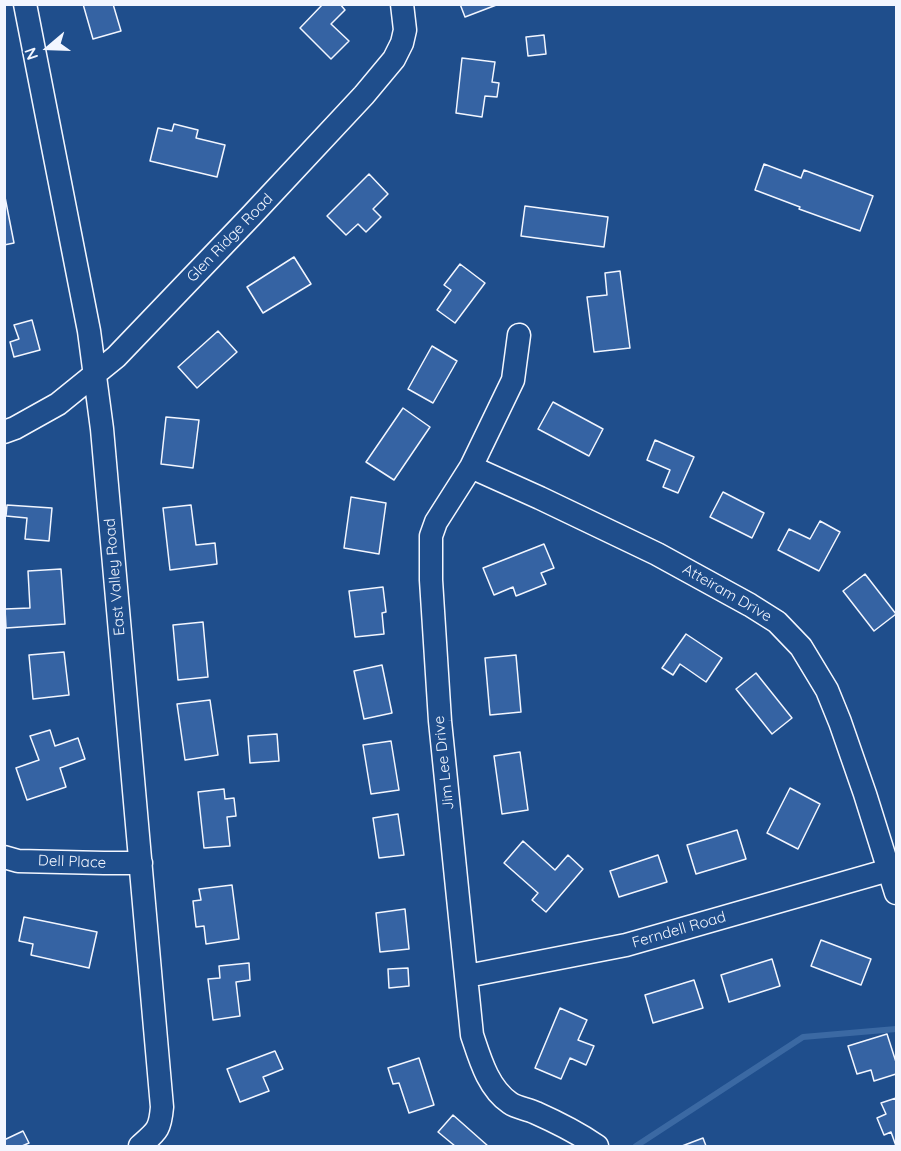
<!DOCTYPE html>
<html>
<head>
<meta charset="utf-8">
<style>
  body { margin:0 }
  #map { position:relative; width:901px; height:1151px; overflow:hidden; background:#1f4e8c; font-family:Quicksand,sans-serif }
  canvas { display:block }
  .frame { position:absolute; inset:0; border:6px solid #f2f6ff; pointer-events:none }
  .north { position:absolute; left:18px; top:18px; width:60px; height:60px; -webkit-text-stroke:4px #1f4e8c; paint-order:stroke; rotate:251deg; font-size:16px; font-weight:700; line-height:24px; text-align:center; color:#f2f6ff }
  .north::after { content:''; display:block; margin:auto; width:21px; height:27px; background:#f2f6ff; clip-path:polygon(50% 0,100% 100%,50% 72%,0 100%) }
</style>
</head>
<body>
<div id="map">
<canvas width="901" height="1151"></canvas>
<div class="frame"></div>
<div class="north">N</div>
</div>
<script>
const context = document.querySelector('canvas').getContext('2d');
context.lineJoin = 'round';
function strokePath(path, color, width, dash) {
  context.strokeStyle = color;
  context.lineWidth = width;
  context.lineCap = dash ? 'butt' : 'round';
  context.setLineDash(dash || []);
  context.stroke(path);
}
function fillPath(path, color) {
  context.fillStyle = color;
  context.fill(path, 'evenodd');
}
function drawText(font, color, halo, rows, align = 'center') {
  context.font = font + ' Quicksand,sans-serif';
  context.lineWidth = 4.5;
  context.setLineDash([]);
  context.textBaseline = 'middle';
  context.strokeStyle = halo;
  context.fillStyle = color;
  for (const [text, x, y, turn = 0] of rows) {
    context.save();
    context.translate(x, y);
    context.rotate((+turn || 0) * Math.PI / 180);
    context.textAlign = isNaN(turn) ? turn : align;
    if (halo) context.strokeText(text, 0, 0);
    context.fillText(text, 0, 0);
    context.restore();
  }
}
strokePath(new Path2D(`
  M636,1146l167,-109 93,-8`), '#3b69a3', 6);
const building = new Path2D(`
  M83,4h30l8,27 -28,8z
  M323,4h17l5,6 -14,14 18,17 -18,18 -31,-31z
  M460,4h39l-34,13z
  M544,35l2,19 -18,2 -2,-19z
  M462,58l33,4 -3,20 7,1 -2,14 -12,-1 -3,21 -26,-4z
  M174,124l24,6 -2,8 29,7 -8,32 -67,-16 8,-33 14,3z
  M764,164l37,14 3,-8 69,26 -13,35 -61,-22 1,-2 -45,-17z
  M369,174l19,20 -15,15 8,8 -15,15 -8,-8 -12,11 -19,-19z
  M4,192l10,51 -10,2z
  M525,206l83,11 -4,30 -83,-11z
  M294,257l17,27 -48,29 -16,-26z
  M460,264l25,19 -30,40 -18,-13 14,-20 -7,-5z
  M620,271l10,77 -36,4 -7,-55 20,-2 -2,-22z
  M32,320l8,30 -26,7 -4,-15 9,-3 -5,-14z
  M218,331l19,21 -40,36 -19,-21z
  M432,346l25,15 -24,42 -25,-14z
  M553,402l50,27 -14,27 -51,-27z
  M403,408l27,19 -36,53 -28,-18z
  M166,417l33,3 -6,48 -32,-4z
  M655,440l39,17 -16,36 -15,-6 7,-17 -23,-10z
  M723,492l41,21 -12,25 -42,-21z
  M351,497l35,6 -7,51 -35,-6z
  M7,505l45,3 -3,33 -24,-2 2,-21 -21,-2z
  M191,505l5,40 19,-2 2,21 -47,6 -7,-62z
  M820,521l20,11 -21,39 -41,-21 11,-21 21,10z
  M544,544l10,24 -13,5 5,11 -30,12 -3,-9 -19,8 -11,-27z
  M61,569l4,55 -59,4 -1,-19 25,-1 -2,-37z
  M865,574l31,40 -22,17 -31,-40z
  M383,587l3,25 -4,1 2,21 -29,3 -6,-46z
  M203,622l5,55 -30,3 -5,-55z
  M686,634l36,24 -16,24 -26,-18 -7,11 -11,-7z
  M64,652l5,43 -36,4 -4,-44z
  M516,655l5,57 -31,3 -5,-57z
  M382,665l10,48 -28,6 -10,-48z
  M756,673l36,45 -20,16 -36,-45z
  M210,700l8,55 -33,5 -8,-56z
  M50,730l5,16 23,-8 7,21 -25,9 6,19 -39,13 -11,-32 23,-8 -9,-24z
  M277,734l2,27 -29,2 -2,-27z
  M391,741l8,49 -28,4 -8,-49z
  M520,752l8,58 -26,4 -8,-58z
  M790,788l30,16 -22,45 -31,-16z
  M224,789l1,10 9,-1 2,18 -9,1 3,29 -26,2 -6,-56z
  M398,814l6,41 -25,3 -6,-40z
  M737,830l9,29 -50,15 -9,-29z
  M523,841l32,29 13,-15 15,14 -37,43 -14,-12 6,-7 -34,-30z
  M658,855l9,27 -48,15 -9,-26z
  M232,885l7,54 -33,5 -2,-18 -8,1 -3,-26 8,-1 -2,-11z
  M405,909l4,40 -29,3 -4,-39z
  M24,917l73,15 -8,36 -58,-13 2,-11 -14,-3z
  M821,940l50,19 -10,26 -50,-19z
  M772,959l8,27 -51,16 -8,-27z
  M249,963l1,17 -14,2 4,34 -27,4 -5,-41 12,-1 -1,-12z
  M408,968l1,18 -20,2 -1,-19z
  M694,980l9,28 -50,15 -8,-28z
  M560,1008l27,12 -9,20 16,6 -8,19 -16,-7 -9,21 -26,-11z
  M887,1034l9,28v12l-22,7 -3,-11 -14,4 -9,-28z
  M275,1051l8,18 -20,8 6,14 -29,11 -13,-33z
  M419,1058l15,47 -25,8 -10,-30 -6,1 -5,-16z
  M896,1098v48l-5,-14 -7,3 -7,-17 9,-4 -5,-11z
  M453,1115l35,31h-33l-17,-14z
  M23,1131l6,12 -7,3h-18v-6z
  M703,1138l3,8h-24z`);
fillPath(building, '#3563a3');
strokePath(building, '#f2f6ff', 1.5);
const minor = new Path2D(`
  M25,4l64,327 13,98 60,678c-2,23 -5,24 -22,39
  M519,335l-6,45 -42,87 -35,55 -5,14v44l9,141 32,314c8,24 16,53 38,68 7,5 18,6 26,10 18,8 45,22 61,33
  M4,432l11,-4 43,-24 58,-47 135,-141 113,-121 30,-36 8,-16 3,-13 -3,-26
  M471,467l69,31 117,56 93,51 27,17 24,25 26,43 13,32 25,72 31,99
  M4,857l14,4 86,2h37
  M467,976l159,-31 263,-75`);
strokePath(minor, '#f2f6ff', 25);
strokePath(minor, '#1f4e8c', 22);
drawText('15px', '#f2f6ff', '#1f4e8c', [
  ["Glen Ridge Road",230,238,-46],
  ["East Valley Road",115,577,-95],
  ["Atteiram Drive",727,593,30],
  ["Jim Lee Drive",444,763,-96],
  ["Dell Place",72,862,2],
  ["Ferndell Road",679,930,-16]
]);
</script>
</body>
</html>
